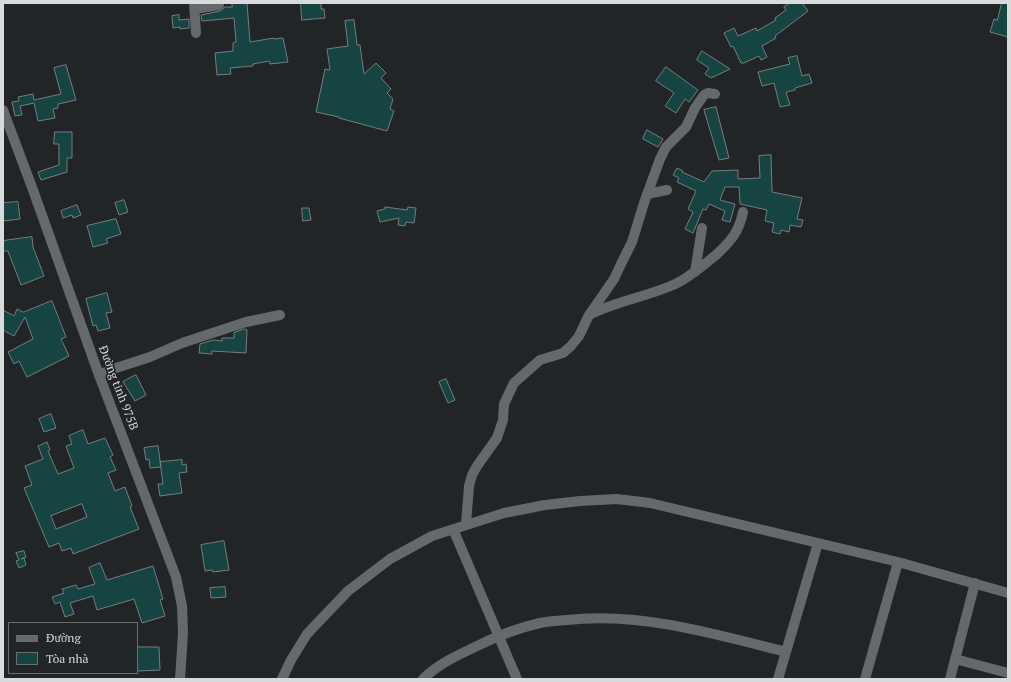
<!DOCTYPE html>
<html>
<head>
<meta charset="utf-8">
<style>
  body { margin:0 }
  #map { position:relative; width:1011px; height:682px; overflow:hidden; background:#222527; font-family:"PT Serif",serif }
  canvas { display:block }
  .frame { position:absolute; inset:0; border:4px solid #d8dadb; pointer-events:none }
  .legend { position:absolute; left:8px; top:622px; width:130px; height:52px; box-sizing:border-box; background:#222527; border:1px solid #6b6d6f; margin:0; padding:5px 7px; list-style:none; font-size:12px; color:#d8dadb }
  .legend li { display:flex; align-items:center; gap:8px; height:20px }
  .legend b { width:20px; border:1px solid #6b6d6f }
</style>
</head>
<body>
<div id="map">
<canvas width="1011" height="682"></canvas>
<div class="frame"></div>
<ul class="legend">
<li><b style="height:5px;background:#66696b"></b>Đường</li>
<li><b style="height:11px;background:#154443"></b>Tòa nhà</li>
</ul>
</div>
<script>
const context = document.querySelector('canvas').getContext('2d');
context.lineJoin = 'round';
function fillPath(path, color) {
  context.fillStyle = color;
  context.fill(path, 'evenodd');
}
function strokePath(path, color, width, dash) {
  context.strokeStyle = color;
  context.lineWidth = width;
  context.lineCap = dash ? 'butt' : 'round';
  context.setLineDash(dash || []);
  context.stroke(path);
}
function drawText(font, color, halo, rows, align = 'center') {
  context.font = font + ' "PT Serif",serif';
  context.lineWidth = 3.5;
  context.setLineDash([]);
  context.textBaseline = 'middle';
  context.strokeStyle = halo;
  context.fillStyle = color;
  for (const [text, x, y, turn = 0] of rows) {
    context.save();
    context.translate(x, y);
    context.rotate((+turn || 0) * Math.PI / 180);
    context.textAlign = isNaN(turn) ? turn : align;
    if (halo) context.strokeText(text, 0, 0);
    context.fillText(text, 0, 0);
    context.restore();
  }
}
const building = new Path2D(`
  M232,3h15l3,39 24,-4v1l9,-1 5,24 -18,2 -1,-3 -16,3v2l-23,2 1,6 -14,1 -2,-22 18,-2v-8l3,-1 -2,-24 -32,3 -1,-6 19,-4 5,-4h7z
  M301,3h20v6h3l1,9 -23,2z
  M790,3h12l6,8 -33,25 1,2 -14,8 5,11 -6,3 -2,-4 -15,7h-3l-8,-17 -2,1 -7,-14 10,-5 4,8 18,-8 1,3 19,-11 -1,-2 11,-8 -2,-3z
  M1002,3h6v34l-18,-5 4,-13 3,1z
  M179,15v5l10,-1v9l-9,1v-2l-7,1 -1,-12z
  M354,20l3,25h3l4,29 12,-11 10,10 -5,5 10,11 -4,4 6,6 -3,10 4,2 -7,20 -48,-13v-1l-23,-5 9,-43 5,1 -3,-21 21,-3 -3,-25z
  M702,51l28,18 -19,9 -6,-4 4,-6 -12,-8z
  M797,56l5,20 7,-2 3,9 -17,5v2l-9,2 4,13 -10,2 -6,-24 -12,3 -4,-14 32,-8 -2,-6z
  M66,65l10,35 -18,4v4l-5,1 2,9 -17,3 -4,-18 -14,3 2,9 -7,1 -3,-14 7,-1 -1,-4 15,-3 1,6 27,-6 -7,-26z
  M666,67l32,23 -9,12 -4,-3 -9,14 -11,-7 9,-13 -18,-12z
  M716,107l13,51 -10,2 -15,-50z
  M647,130l16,9 -5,8 -15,-8z
  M55,132h17v26h-5v14l-26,8 -3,-8 21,-7v-21h-5z
  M771,155l1,37 30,6 -5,21 6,1 -2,7 -11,-2 -1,7 -8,-2 -1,4 -8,-2 2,-9 -9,-2 2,-11 -27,-6 -1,-17h-14l-5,13 15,4 -5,18 -8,-2 3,-9 -16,-7 -3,6 -3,-1 -10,24 -8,-4 8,-17 -5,-3 8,-18 -19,-9 2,-4 -6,-3 4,-7 6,3 -1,1 22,10 8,-11 26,-1v9l22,-1 -1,-22z
  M124,200l4,12 -9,3 -4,-12z
  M18,202l2,17 -17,2v-18z
  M77,205l4,10 -8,3 -1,-3 -9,3 -2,-7z
  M385,207l22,3 1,-3 8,1 -2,15 -8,-1 -1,4 -7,-1 1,-7 -19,4 -3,-11 8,-2z
  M302,208h7l2,12 -8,1z
  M116,219l5,15 -15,5 2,4 -15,4 -6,-21z
  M32,237l1,10 11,29 -23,9 -13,-34h-5v-10z
  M107,293l5,19 -6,1 4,15 -12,3 -2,-6 -3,1 -7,-27z
  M52,301l14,36 -5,2 8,17 -42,21 -8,-16 -5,3 -6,-12 25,-13 -8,-22 -11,19 -11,-6v-20l11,6 3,-7 6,3z
  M244,329l3,1 -1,23 -34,-2v3l-13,-1 1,-9 13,-4 9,1v-3h12v-5z
  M136,375l10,20 -11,6 -12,-19z
  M446,379l9,21 -7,3 -9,-21z
  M51,414l5,14 -12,4 -5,-13z
  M83,430l5,14 17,-6 8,17 -3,2 6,13 -8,3 7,18 10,-4 7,19 -2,1 9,22 -66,25 -2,-6 -9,3 -3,-8 -10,4 -25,-59 8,-3 -7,-19 18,-7 -5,-13 9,-4 3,8 -2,1 10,23 16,-6 -8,-22 6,-2 -3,-8zM82,504l5,13 -31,12 -5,-13z
  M158,446l3,21 -11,1 -1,-9 -3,1 -2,-12z
  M182,460v5l4,-1 1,8 -8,1 3,20 -22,3 -2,-12h5l-3,-22z
  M224,541l5,29 -16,2 -1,-2 -7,1 -4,-26z
  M24,551l2,6 -5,2 3,-1 2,7 -7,3 -3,-7 3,-1 -3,-7z
  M100,563l7,17 46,-14 10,33 -3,1 5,16 -23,7 -8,-24 -37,11 -4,-14 -23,7 4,11 -9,3 -5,-15 -5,2 -3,-7 12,-4 -2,-4 14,-4 2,4 17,-5 -6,-16z
  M225,587l1,10 -15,1 -1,-10z
  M137,647h22l1,23 -23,1z`);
fillPath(building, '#154443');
strokePath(building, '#787d7c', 1);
strokePath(new Path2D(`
  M194,3l2,30
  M195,9l24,-4
  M647,194l20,-4
  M695,272l7,-44
  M589,315c27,-14 57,-18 84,-30 16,-7 29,-19 43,-30 15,-14 23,-23 27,-43
  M99,375l14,-6 37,-12 32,-14 64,-21 34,-7
  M466,524l3,-38 3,-11 5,-9 20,-28 6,-18 1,-16 10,-21 26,-23 23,-7 8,-7 8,-10 10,-21 25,-36 7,-15 11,-22 12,-39 16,-44 6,-12 20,-20 9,-19 9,-13 4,-2 7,1
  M453,529l64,150
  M955,659l53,14
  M282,679l9,-19 16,-26 41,-43 42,-32 42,-23 72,-23 41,-8 35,-4 37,-2 33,4 248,59 110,31
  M423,679c15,-15 35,-24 54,-33 20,-10 41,-18 63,-23 8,-2 18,-2 27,-3 74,-8 148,14 219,32
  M778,679l40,-136
  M865,679l33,-117
  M950,679l25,-96`), '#66696b', 10);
strokePath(new Path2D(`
  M3,110l30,80 66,185 77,202 6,29 1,27 -3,46`), '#66696b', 10);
drawText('12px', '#d8dadb', '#222527', [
  ["Đường tỉnh 975B",118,388,69]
]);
</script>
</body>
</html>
